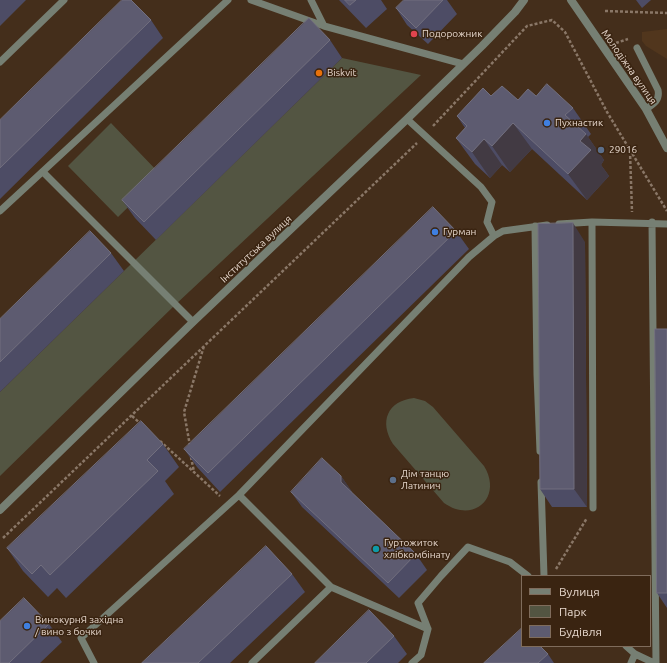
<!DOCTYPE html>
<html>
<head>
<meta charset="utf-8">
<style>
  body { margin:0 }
  #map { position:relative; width:667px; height:663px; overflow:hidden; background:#442e1b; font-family:Ubuntu,sans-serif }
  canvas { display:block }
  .legend { position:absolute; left:521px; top:575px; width:130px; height:72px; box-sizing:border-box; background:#3a2411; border:1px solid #7f6c5c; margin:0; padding:5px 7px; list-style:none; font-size:12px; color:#e6d7cc }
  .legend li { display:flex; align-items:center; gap:8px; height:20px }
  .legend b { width:20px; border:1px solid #7f6c5c }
</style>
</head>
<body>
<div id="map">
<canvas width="667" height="663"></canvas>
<ul class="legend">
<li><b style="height:5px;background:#767f73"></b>Вулиця</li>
<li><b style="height:11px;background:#535542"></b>Парк</li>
<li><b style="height:11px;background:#5d5b70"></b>Будівля</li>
</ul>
</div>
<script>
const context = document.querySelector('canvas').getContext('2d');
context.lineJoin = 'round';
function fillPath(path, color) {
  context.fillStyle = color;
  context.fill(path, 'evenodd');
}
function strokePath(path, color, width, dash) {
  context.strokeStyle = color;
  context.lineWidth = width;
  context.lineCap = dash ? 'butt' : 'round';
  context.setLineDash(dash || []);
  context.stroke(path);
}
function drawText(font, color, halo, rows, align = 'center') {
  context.font = font + ' Ubuntu,sans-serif';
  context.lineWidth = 3;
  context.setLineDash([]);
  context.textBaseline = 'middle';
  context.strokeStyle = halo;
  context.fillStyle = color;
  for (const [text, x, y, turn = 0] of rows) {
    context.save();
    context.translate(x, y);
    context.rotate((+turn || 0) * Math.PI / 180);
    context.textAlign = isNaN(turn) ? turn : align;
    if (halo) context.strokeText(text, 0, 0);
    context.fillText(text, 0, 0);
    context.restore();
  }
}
fillPath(new Path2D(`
  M667,29v30l-21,-13 -4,-5v-9z`), '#51361d');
fillPath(new Path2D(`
  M342,58l79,17 -246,230 -175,171v-84z
  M111,123l50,52 -43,42 -50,-51z
  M414,398l11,3 8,6 51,59c19,31 -10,58 -40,37l-51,-59c-14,-22 -6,-43 21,-46z`), '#535542');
strokePath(new Path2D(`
  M605,11l62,2
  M616,43l12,-4
  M433,126l94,-100 25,-6 13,12 42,80 60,99
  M630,151l2,61
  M132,416l9,8
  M160,441l60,55
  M190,446l-6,-34 20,-66
  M191,457l3,15
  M3,538l414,-395
  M556,569l31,-51`), '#8a7767', 2.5, [3, 2]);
strokePath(new Path2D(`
  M251,0l73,26 139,38
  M311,0l13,26
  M637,48l21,42c2,10 -4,14 -12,19
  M0,62l64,-62
  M407,119l74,68 11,15 -5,20 7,14
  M43,172l150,150
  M0,211l228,-211
  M592,222l1,286
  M652,222l4,441
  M559,224l33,-2 75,2
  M535,226l2,148 3,77
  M541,482l3,94
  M239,495l92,92 -79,76
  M331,587l97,42
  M626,646l9,8 19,9
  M94,663l-13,-25 158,-143 230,-238 25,-21 9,-5 44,-6
  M412,663l9,-8 7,-26 -10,-26 23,-27 27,-29 42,15 18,14
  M631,663l4,-9`), '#767f73', 7);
strokePath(new Path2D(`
  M571,0l75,109 21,39`), '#767f73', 8);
strokePath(new Path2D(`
  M0,510l193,-188 214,-203 75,-73 33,-34 9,-12`), '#767f73', 8);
fillPath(new Path2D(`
  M0,0h26l-26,26z
  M339,0h42l6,9 -21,19z
  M404,0h44h-1l10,14 -29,30 -21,-19 -11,-17z
  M636,0h15l-9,8z
  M151,20l12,18 -163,161v-79z
  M330,40l12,18 -186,182 -21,-22 -13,-18z
  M491,96l82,12 18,26 -3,3 16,23 -3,5 8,11 -22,24 -55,-51 -22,23 -8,-7 -12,13 -15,-14 -19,-26 9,-10 -8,-12z
  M456,231l13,18 -249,243 -23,-25 -13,-18z
  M585,242l2,265h-35l-12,-18z
  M111,253l13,18 -124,121v-73z
  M667,329v279l-10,-15z
  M163,444l16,23 -14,14 9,13 -108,104 -9,-10 -9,9 -25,-26 -16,-23z
  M341,476l11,16v1l64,61 11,16 -28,28 -97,-91 -11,-15z
  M292,574l13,18 -75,71h-88z
  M49,624l13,18 -22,21h-40z
  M394,636l13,18 -9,9h-83z
  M548,654l6,9h-70z`), '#4d4c65');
fillPath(new Path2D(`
  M513,123l19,26 -22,23 -18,-26z
  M586,134l18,26 -3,5 8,11 -22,24 -19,-26 12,-33z
  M484,139l18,26 -12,13 -18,-26z
  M573,223l12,19 2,265 -13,-18z
  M341,476l11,16v6l-11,-16z`), '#423a43');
const building = new Path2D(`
  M122,0h9l20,20 -151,148v-48z
  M345,0h11l-6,5z
  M404,0h39l-27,28 -20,-20z
  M309,18l21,22 -186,182 -22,-22z
  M547,84l26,24 -8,7 21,19 -6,7 11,9 -23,24 -55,-51 -21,23 -8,-7 -12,13 -16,-14 11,-12 -10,-10 26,-28 8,8 11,-10 16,14 10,-11 8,7z
  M433,207l23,24 -248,242 -24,-24z
  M573,223l1,266h-34l-2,-265z
  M90,231l21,22 -111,109v-43z
  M655,329h12v264h-10z
  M141,421l22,23 -16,16 11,11 -108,104 -9,-10 -9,9 -25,-26z
  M322,458l19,18v6l75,72 -28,29 -97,-91z
  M266,546l26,28 -94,89h-56z
  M24,598l25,26 -40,39h-9v-42z
  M369,610l25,26 -28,27h-51z
  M522,628v18h18l8,8 -10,9h-54z`);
fillPath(building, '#5d5b70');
strokePath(building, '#726f7e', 1);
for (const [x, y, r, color] of [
  [414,34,4,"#e0444e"],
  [319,73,4,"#e8710a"],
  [547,123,4,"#3f7fe0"],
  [601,150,4,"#5c6f8a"],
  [435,232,4,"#3f7fe0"],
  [393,480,4,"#5c6f8a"],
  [376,549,4,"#0f9aa8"],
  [27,626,4,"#3f7fe0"]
]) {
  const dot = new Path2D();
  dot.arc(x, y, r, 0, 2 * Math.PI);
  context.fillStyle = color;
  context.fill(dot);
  strokePath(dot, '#3a2411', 1.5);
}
drawText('10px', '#e6d7cc', '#3a2411', [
  ["Подорожник",422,34],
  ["Biskvit",327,73],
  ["Пухнастик",555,123],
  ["29016",609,150],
  ["Гурман",443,232],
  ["Дім танцю",401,474],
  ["Латинич",401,486],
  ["Гуртожиток",384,543],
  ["хлібкомбінату",384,555],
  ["ВинокурнЯ західна",35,620],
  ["/ вино з бочки",35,632]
], 'left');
drawText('10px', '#e6d7cc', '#3a2411', [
  ["Молодіжна вулиця",629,67,55],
  ["Інститутська вулиця",256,249,-43]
]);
</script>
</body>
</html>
